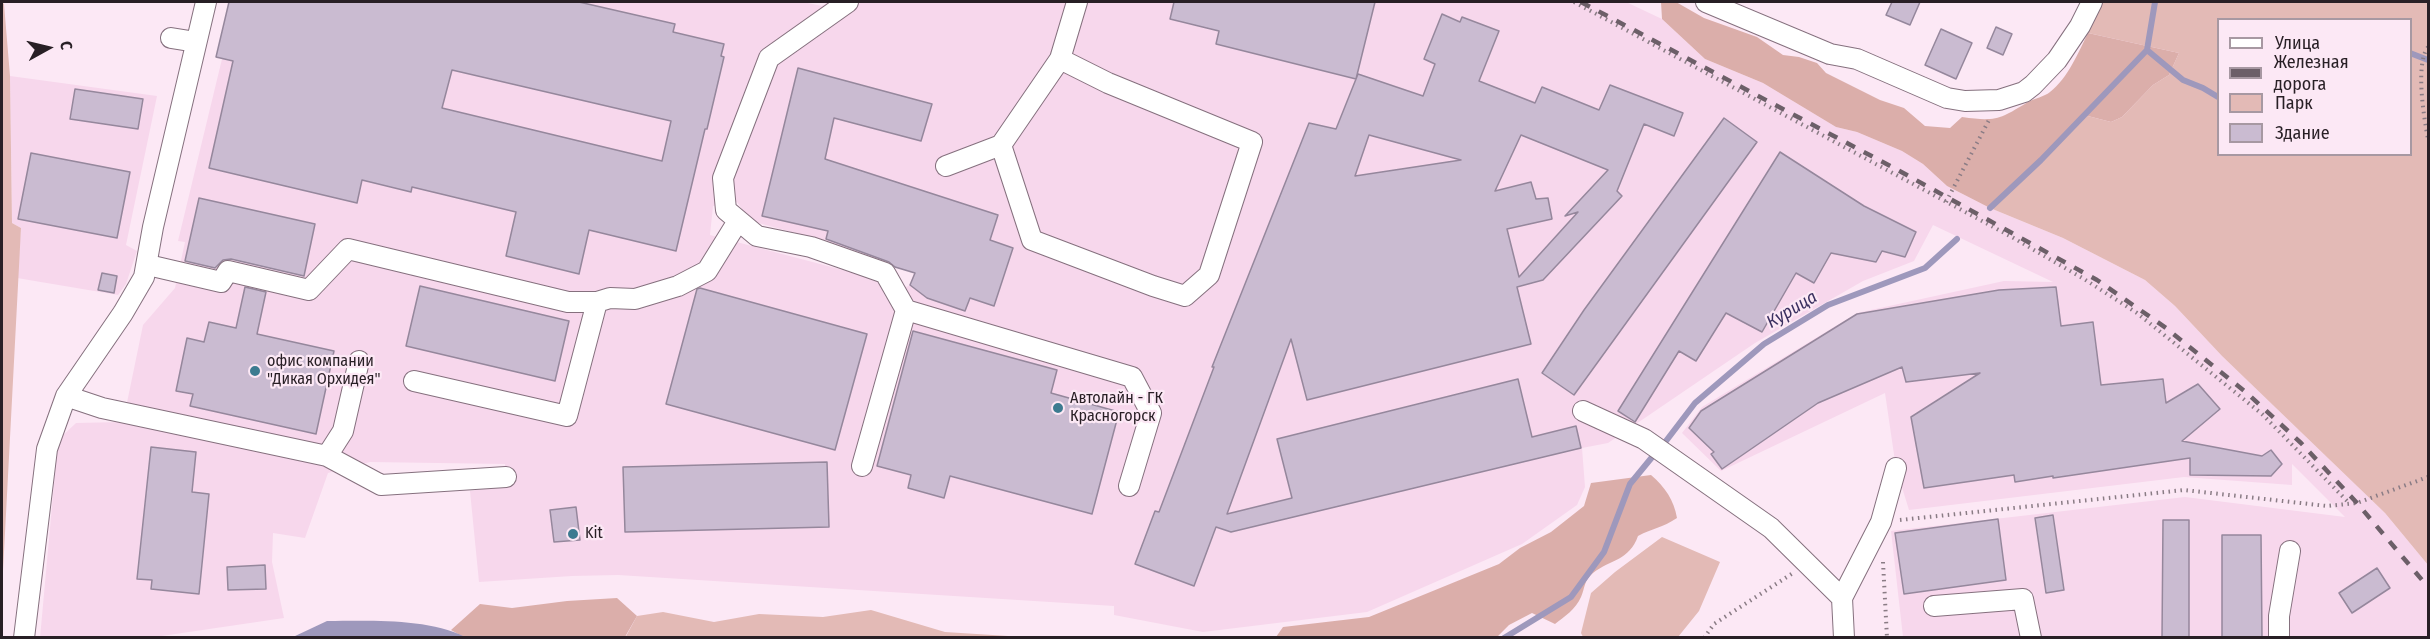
<!DOCTYPE html>
<html>
<head>
<meta charset="utf-8">
<style>
  body { margin:0 }
  #map { position:relative; width:2430px; height:639px; overflow:hidden; background:#fce8f5; font-family:"Fira Sans Condensed",sans-serif }
  canvas { display:block }
  .frame { position:absolute; inset:0; border:3px solid #281f25; pointer-events:none }
  .legend { position:absolute; left:2217px; top:18px; width:195px; height:138px; box-sizing:border-box; background:#fce8f5; border:2px solid #a798a2; margin:0; padding:8px 10px; list-style:none; font-size:18px; color:#281f25 }
  .legend li { display:flex; align-items:center; gap:12px; height:30px }
  .legend b { width:30px; border:2px solid #a798a2 }
  .north { position:absolute; left:18px; top:18px; width:60px; height:60px; -webkit-text-stroke:4px #fce8f5; paint-order:stroke; rotate:82deg; font-size:16px; font-weight:700; line-height:24px; text-align:center; color:#281f25 }
  .north::after { content:''; display:block; margin:auto; width:21px; height:27px; background:#281f25; clip-path:polygon(50% 0,100% 100%,50% 72%,0 100%) }
</style>
</head>
<body>
<div id="map">
<canvas width="2430" height="639"></canvas>
<div class="frame"></div>
<ul class="legend">
<li><b style="height:8px;background:#fff"></b>Улица</li>
<li><b style="height:8px;background:#6c5f68"></b>Железная дорога</li>
<li><b style="height:16px;background:#e3bab6"></b>Парк</li>
<li><b style="height:16px;background:#cabbd1"></b>Здание</li>
</ul>
<div class="north">С</div>
</div>
<script>
const context = document.querySelector('canvas').getContext('2d');
context.lineJoin = 'round';
function fillPath(path, color) {
  context.fillStyle = color;
  context.fill(path, 'evenodd');
}
function strokePath(path, color, width, dash) {
  context.strokeStyle = color;
  context.lineWidth = width;
  context.lineCap = dash ? 'butt' : 'round';
  context.setLineDash(dash || []);
  context.stroke(path);
}
function drawText(font, color, halo, rows, align = 'center') {
  context.font = font + ' "Fira Sans Condensed",sans-serif';
  context.lineWidth = 4.5;
  context.setLineDash([]);
  context.textBaseline = 'middle';
  context.strokeStyle = halo;
  context.fillStyle = color;
  for (const [text, x, y, turn = 0] of rows) {
    context.save();
    context.translate(x, y);
    context.rotate((+turn || 0) * Math.PI / 180);
    context.textAlign = isNaN(turn) ? turn : align;
    if (halo) context.strokeText(text, 0, 0);
    context.fillText(text, 0, 0);
    context.restore();
  }
}
fillPath(new Path2D(`
  M229,2h574l19,4 6,-4h798l36,17 43,40 58,24 73,44 21,5 45,19 21,13 24,22 43,22 73,30 82,42 30,26 47,50 163,157 43,52v72h-525l-12,-106 294,-34 160,20 -53,-53v21l-108,-8 -275,33 -13,-42 -11,-75 -164,78 -39,-38 20,-26 155,-94 147,-32 49,1 -120,-57 -19,36 -51,20 -108,62 -147,100 -26,5 3,39 -8,18 -55,39 -155,68 -164,20 -89,-17v-9l-496,-31 -46,1 -93,6 -9,-91 36,-6 -1,-21 -135,-2 -42,11 -23,65 -32,-5 -1,29 12,56 -129,19 -115,1 18,-198 18,-17 47,-1 20,-97 32,-37 10,-46 -7,-1 44,-182 -6,-2zM737,202l14,19 74,20 89,32 -4,12 -24,13 -9,-19 -167,-44 3,-29z
  M10,76l147,20 -31,149 11,6 -11,33 -8,11 -101,-17 4,-50 -9,-5z`), '#f7d7ec');
fillPath(new Path2D(`
  M2,2l2,2 6,72 2,147 9,5 -19,362z
  M2100,2h328v563l-43,-52 -163,-157 -47,-50 -30,-26 -82,-42 -73,-30 94,-93 27,7 11,-5 31,-32 16,-10 10,-22 -91,-20zM2218,20h192v134h-192z
  M1662,537l58,25 -21,49 -21,26h-95l-2,-4 10,-40 24,-21z
  M871,610l74,22 79,5 -399,1 12,-22 26,-4 51,10 45,-8 64,3z`), '#e3bab6');
fillPath(new Path2D(`
  M1661,2h15l28,16 53,19 26,18 16,2 18,6 9,10 54,27 24,8 21,18 25,2 12,-11c34,5 38,2 66,-15 7,-4 16,-5 22,-10 18,-14 28,-39 38,-59l91,20 -10,22 -16,10 -31,32 -11,5 -27,-7 -94,93 -43,-22 -24,-22 -21,-13 -45,-19 -21,-5 -73,-44 -58,-24 -43,-40z
  M1651,475c14,12 23,25 26,43 -15,10 -24,10 -39,18 -9,25 -27,23 -45,37 -9,7 -8,15 -12,24 -5,12 -17,20 -26,27l-23,-11 -23,12 -12,12h-221l7,-10 86,-10 130,-53 21,-16 31,-16 33,-26 7,-23z
  M617,598l20,18 -12,21 -160,1 -14,-8 29,-26 32,4 55,-7z`), '#dbaeaa');
fillPath(new Path2D(`
  M327,621c43,0 100,-3 138,16h-172z`), '#9e98bc');
strokePath(new Path2D(`
  M2147,50l36,30 20,8 15,9
  M2147,50l8,-48
  M2410,53l18,7
  M1990,208l51,-48 106,-110
  M1666,441l29,-38 69,-59 64,-39 97,-37 32,-29
  M1504,638l67,-41 33,-45 26,-68 23,-28`), '#9e98bc', 6);
const building = new Path2D(`
  M229,2h350l96,22 -2,8 51,12 -3,12 3,1 -17,72h-2l-29,122 -87,-21 -10,44 -73,-18 10,-44 -104,-25 -1,5 -49,-12 -5,23 -148,-35 24,-107 -17,-4zM452,70l219,51 -9,40 -220,-53z
  M1174,2h201l-19,77 -140,-35 3,-13 -49,-12z
  M1892,2h28l-10,23 -24,-10z
  M1442,14l18,8 2,-5 37,14 -20,50 56,22 7,-16 57,23 11,-25 73,28 -9,23 -30,-12 -27,67 5,5 -79,84 -26,7 14,57 -224,56 -16,-61 -64,175 65,-16 -15,-59 241,-60 14,58 44,-11 5,22 -350,84 -15,-5 -22,59 -59,-22 20,-53 4,1 55,-145h-2l97,-244 27,6 22,-55 65,22 12,-32 -11,-5zM1369,135l92,25 -106,16zM1521,135l87,35 -43,46 13,-4 -59,65 -12,-48 45,-10 -4,-21 -12,1 -5,-17 -36,9z
  M1996,27l16,7 -9,21 -16,-7z
  M1941,29l31,14 -16,36 -31,-14z
  M798,68l134,36 -11,37 -87,-23 -9,41 173,56 -8,25 23,8 -19,58 -24,-8 -5,13 -38,-13 -17,-13 5,-12 -20,-6 -6,-5 -63,-23 2,-8 -66,-15z
  M75,89l68,10 -5,30 -68,-10z
  M1724,118l33,24 -183,253 -32,-22 42,-63z
  M1780,152l84,54 52,26 -11,25 -23,-6 -6,11 -45,-9 -17,30 -18,-10 -34,59 -36,-19 -30,48 -17,-10 -44,71 -3,-2 -14,-9z
  M31,153l99,19 -13,66 -99,-19z
  M199,198l116,26 -11,52 -73,-17 -8,1 -8,8 -30,-7z
  M102,273l15,3 -3,17 -16,-3z
  M420,286l149,35 -14,60 -149,-35z
  M245,287l21,5 -9,42 77,17 -18,83 -126,-28 3,-12 -17,-3 11,-53 17,4 5,-20 27,6z
  M2056,287l5,39 32,-4 8,63 62,-6 3,24 32,-19 22,25 -38,32 80,15 9,-6 11,14 -11,12 -81,-1v-17l-137,20v-2l-38,6 -1,-7 -90,13 -13,-71 69,-44 -74,9 -4,-15 -84,36 -96,66 -11,-15 3,-2 -25,-24 12,-17 156,-97 142,-24z
  M700,288l167,46 -32,116 -169,-46 31,-115z
  M913,331l144,39 -6,23 68,19 -27,102 -142,-38 -6,22 -36,-10 3,-13 -34,-9z
  M151,447l45,5 -4,40 17,2 -10,100 -48,-5 1,-9 -15,-1z
  M827,462l2,65 -204,5 -2,-65z
  M576,507l4,33 -26,2 -4,-32z
  M2053,515l11,75 -18,3 -11,-75z
  M1998,519l8,61 -102,14 -9,-61z
  M2163,520h26v118h-27z
  M2222,535h39l1,103h-40z
  M265,565l1,24 -38,1 -1,-23z
  M2377,568l13,20 -38,25 -13,-20z`);
fillPath(building, '#cabbd1');
strokePath(building, '#95879c', 1.5);
const minor = new Path2D(`
  M848,2l-79,56 -46,120 3,32 31,26 54,11 74,26 21,37 226,67 19,36 -22,73
  M1706,2l124,52 27,5 90,39 18,3 34,-1 25,-8 9,-7 24,-25 23,-34 12,-24
  M171,38l25,4
  M1001,145l31,95 121,46 32,10 24,-21 43,-133 -144,-59 -48,-24
  M946,166l55,-21 59,-86 17,-57
  M148,265l73,17 7,-11 81,19 39,-41 220,53h29
  M414,381l153,35 30,-114 13,-4 25,1 43,-13 29,-15 31,-50
  M66,396l36,12 225,48 54,29 125,-8
  M1583,411l61,28 127,89 71,70 2,40
  M327,456l16,-25 16,-70
  M862,466l44,-156
  M1842,598l39,-76 15,-54
  M1934,606l89,-7 8,39
  M24,638l23,-189 19,-53 57,-83 21,-36 9,-50 53,-225
  M2279,638v-22l11,-65`);
strokePath(minor, '#85707e', 22);
strokePath(new Path2D(`
  M1574,2l436,234 74,43 53,34 125,101 88,90
  M2428,47c-13,17 -4,71 0,92
  M1946,202l43,-82
  M1900,520l284,-30 143,16 30,-3 71,-26
  M1883,562l4,76
  M1704,638l10,-14 79,-51`), '#8a7c85', 4, [1.5, 4.5]);
strokePath(minor, '#fff', 20);
strokePath(new Path2D(`
  M1581,2l315,167 201,111 69,48 82,66 53,49 56,60 71,84`), '#6c5f68', 4.5, [10, 10]);
for (const [x, y, r, color] of [
  [255,371,6,"#3c7b90"],
  [1058,408,6,"#3c7b90"],
  [573,534,6,"#3c7b90"]
]) {
  const dot = new Path2D();
  dot.arc(x, y, r, 0, 2 * Math.PI);
  context.fillStyle = color;
  context.fill(dot);
  strokePath(dot, '#fce8f5', 2);
}
drawText('16px', '#281f25', '#fce8f5', [
  ["офис компании",267,362],
  ["\"Дикая Орхидея\"",267,380],
  ["Автолайн - ГК",1070,399],
  ["Красногорск",1070,417],
  ["Kit",585,534]
], 'left');
drawText('italic 18px', '#3b3060', '#fce8f5', [
  ["Курица",1792,310,-31]
]);
</script>
</body>
</html>
